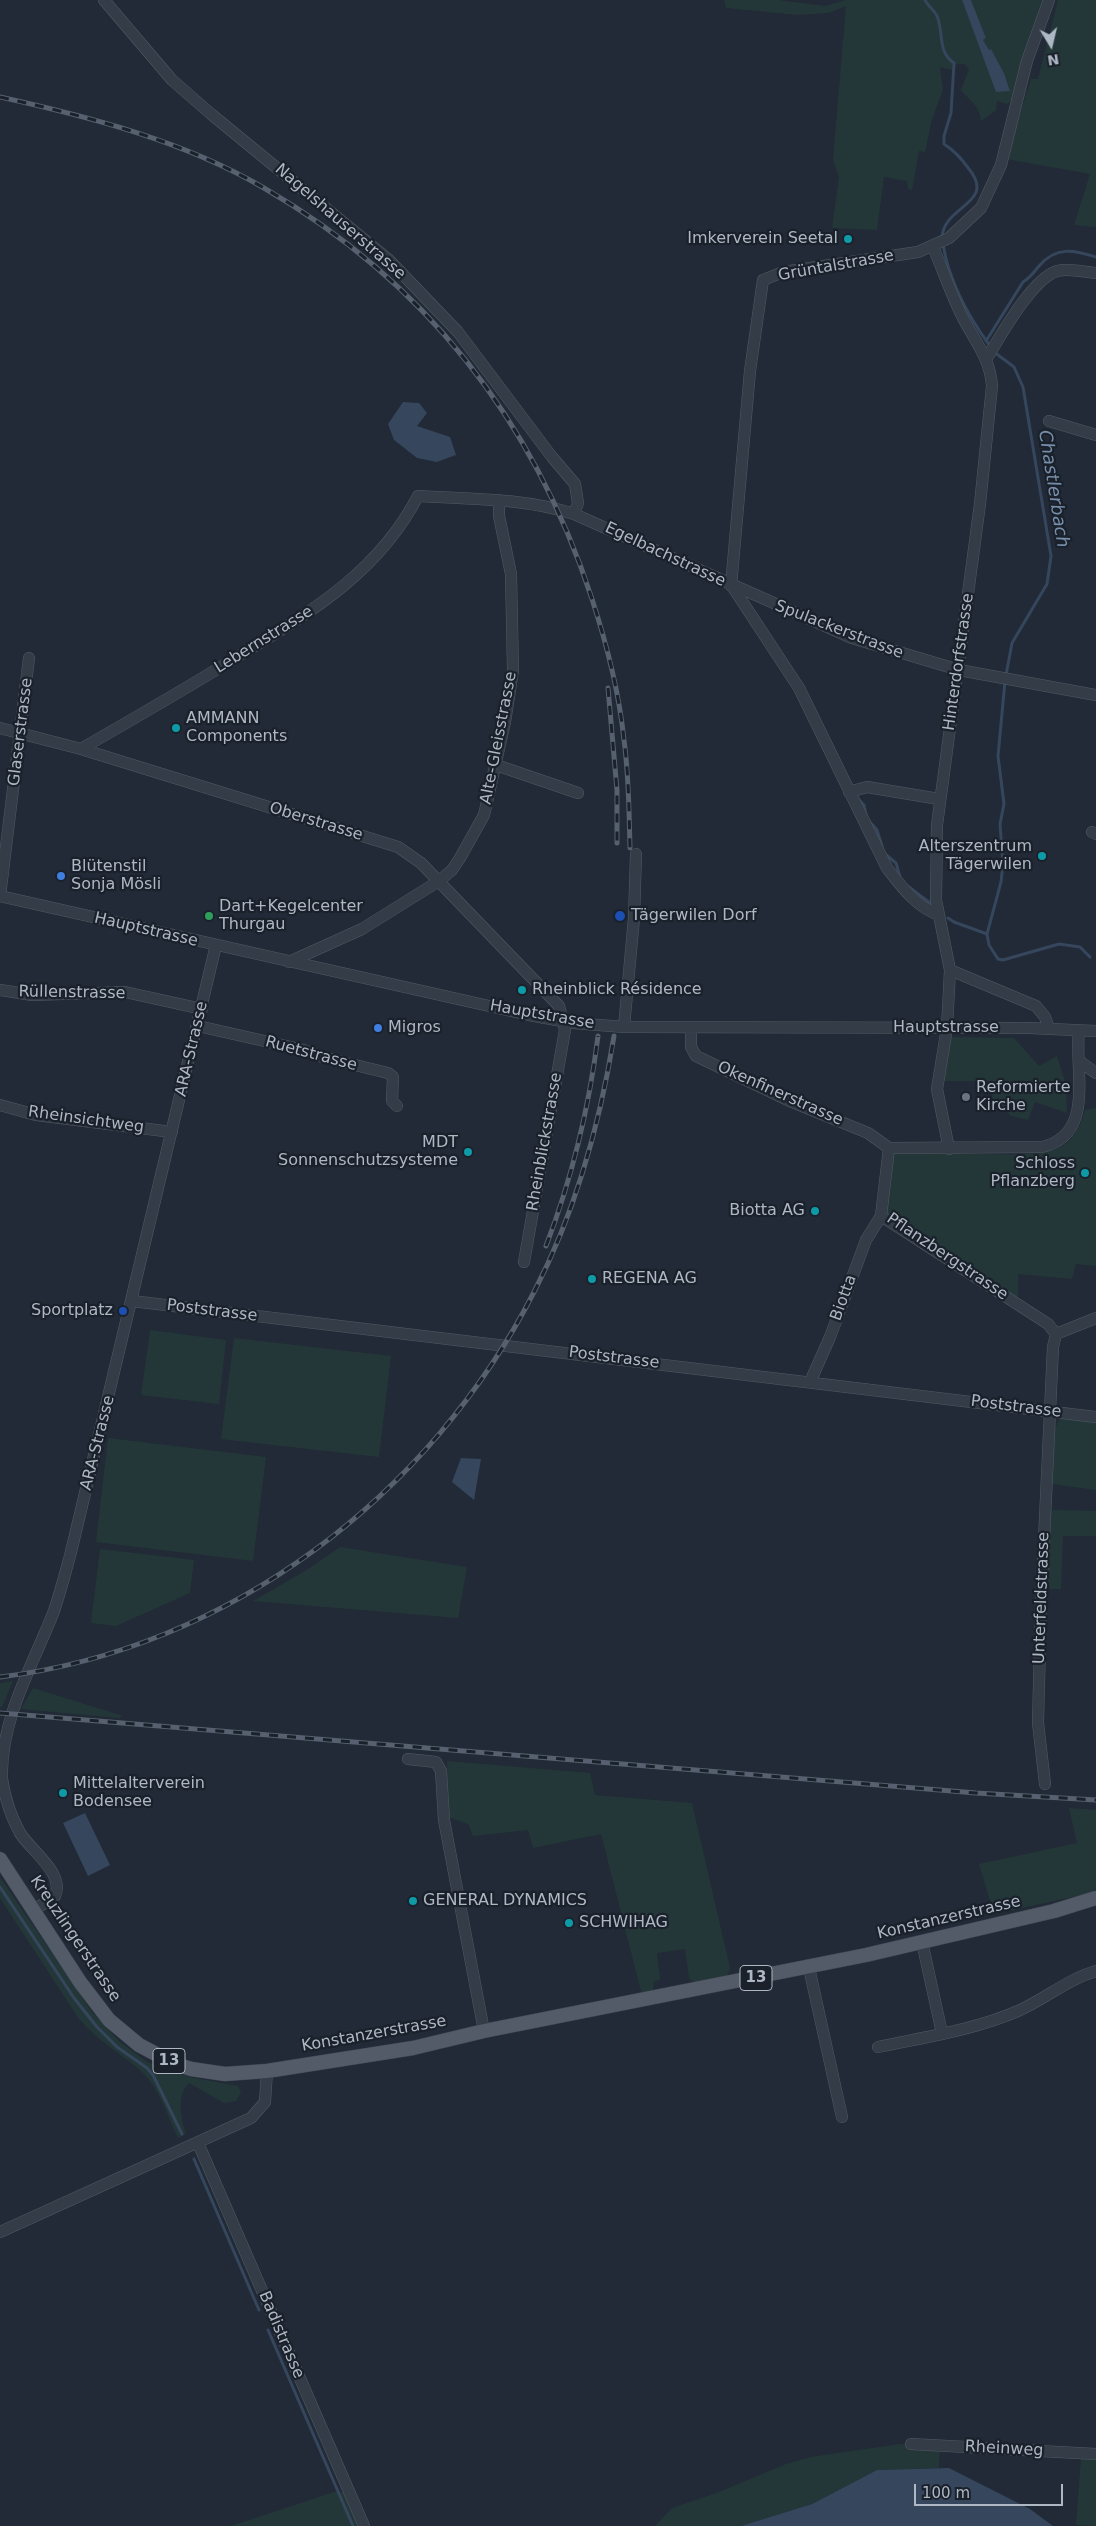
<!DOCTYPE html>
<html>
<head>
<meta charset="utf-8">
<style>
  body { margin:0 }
  #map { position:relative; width:1096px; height:2526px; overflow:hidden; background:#212a36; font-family:"DejaVu Sans",sans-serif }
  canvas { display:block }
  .north { position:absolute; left:1026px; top:20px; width:50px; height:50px; -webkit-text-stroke:4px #1a212b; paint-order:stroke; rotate:171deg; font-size:14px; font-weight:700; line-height:20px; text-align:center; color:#aeb7c4 }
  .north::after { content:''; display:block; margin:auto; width:18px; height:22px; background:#aeb7c4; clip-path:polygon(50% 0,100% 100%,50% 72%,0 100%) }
  .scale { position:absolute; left:914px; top:2484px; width:149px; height:22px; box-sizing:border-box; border:2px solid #aeb7c4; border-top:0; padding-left:6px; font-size:15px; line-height:18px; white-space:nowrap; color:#aeb7c4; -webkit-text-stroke:4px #1a212b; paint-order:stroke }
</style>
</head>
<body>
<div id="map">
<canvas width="1096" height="2526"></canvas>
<div class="north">N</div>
<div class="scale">100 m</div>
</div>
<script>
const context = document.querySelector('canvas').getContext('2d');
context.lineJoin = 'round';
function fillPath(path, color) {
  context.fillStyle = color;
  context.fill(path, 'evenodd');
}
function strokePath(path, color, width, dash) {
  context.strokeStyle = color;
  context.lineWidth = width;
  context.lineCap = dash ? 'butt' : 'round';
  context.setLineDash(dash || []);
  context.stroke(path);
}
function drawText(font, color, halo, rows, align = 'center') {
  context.font = font + ' "DejaVu Sans",sans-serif';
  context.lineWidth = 4.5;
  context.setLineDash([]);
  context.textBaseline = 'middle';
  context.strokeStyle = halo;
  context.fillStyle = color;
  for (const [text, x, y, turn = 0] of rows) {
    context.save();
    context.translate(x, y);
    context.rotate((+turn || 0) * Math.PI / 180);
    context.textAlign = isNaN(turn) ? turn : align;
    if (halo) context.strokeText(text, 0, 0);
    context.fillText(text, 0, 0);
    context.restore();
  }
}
fillPath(new Path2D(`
  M724,0h54l47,6 21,-6h116l20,53 28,37 -6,-17 -13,-24 -2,2 -6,-11 3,-2 -15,-38h75l-33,99 -6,5 -10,-3 -1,9 -15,11c-1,-15 -11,-20 -20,-31l8,-21 -4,-5h-8l-6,6 -11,-3 3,23 -11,29 -7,33 -6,-1 -7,39 -4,-1 -1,-8 -23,-4 -7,53 -45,-2 7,-51 -6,-17 13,-154 -18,7 -30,2 -72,-7z
  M1058,0h38v227l-22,-2 16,-51 -84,-15 25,-80h7z
  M948,1037l66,1 25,28 18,-10 9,29 1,28 -32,-11 -7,18 -17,-4 -19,-16 1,-17 -3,-2h-48z
  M1096,1108v158l-20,-2 -4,15 -54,-5v30l-137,-88 8,-68c34,2 147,14 172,-1 14,-8 20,-23 24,-37z
  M150,1330l76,10 -7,64 -78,-9z
  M234,1338l157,18 -12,101 -158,-18z
  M1061,1417l35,5v68l-44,-6 2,-54z
  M108,1438l158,19 -13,104 -157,-19z
  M1051,1510l45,1v25h-33l-2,53h-11l-3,-13z
  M340,1547l127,20 -9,51 -205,-17 52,-30z
  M100,1549l94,11 -4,33 -74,33 -25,-3z
  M13,1681l-11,26h-2v-24z
  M33,1688l90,28 -4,2 -98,-9z
  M447,1761l143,12 5,22 97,8 38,165 -3,9 -32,7 -6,-6 -4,-29 -28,4 3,27 -6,1 -1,9 -11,5 -41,-161 -68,14 -5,-18 -55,6 -5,-12 -20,-7z
  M1069,1808l27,2v79l-5,4 -97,21 -15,-50 98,-21z
  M0,1877l92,135 26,28 29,22 42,15 49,9 3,7 -5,8 -12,2 -35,-20c-13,12 -8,36 -3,51l-8,4c-10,-21 -19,-51 -37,-67 -21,-18 -43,-30 -62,-52l-79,-121z
  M900,2444l40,1 -1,23 -62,2 -65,34 -71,22h-86l17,-18 42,-14 72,-30 25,-7z
  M1081,2458l15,1v67l-20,-1z
  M334,2492h15l15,34h-133z`), '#243738');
fillPath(new Path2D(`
  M962,0h9l15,38 -3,2 6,10 2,-1 13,24 6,18 -14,1z
  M403,402l16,1 8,10 -10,13 33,11 6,18 -19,7 -20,-4 -23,-18 -6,-16z
  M461,1458l20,1 -7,41 -22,-18z
  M85,1813l25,52 -22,11 -25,-53z
  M949,2468l81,41 23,17h-312l71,-22 65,-34z`), '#35465d');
strokePath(new Path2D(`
  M925,0c3,7 9,9 12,16 7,16 0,36 17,47l-3,50 -7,23v8c11,7 17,14 25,25 28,35 -26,36 -27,69
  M943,244c6,38 25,72 47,102
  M986,341l37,-59c8,-5 10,-9 16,-16 17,-20 35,-16 57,-9
  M994,352l20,15 9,20 28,169 -4,28 -35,59 -6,32
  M1005,681l-7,75 6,48 -4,20 3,40 -2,18 -14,52 2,11 9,14 5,1 56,-16 21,3 10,10
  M858,799l6,6 2,10
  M869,821l8,9 5,16
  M885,854l11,9 4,14
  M909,887l21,16
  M948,918l6,4 33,12
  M0,1887l74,111 23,29 20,20 30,21 6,7 29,59
  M194,2159l65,151
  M268,2330l85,196`), '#35465d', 3);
const minor = new Path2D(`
  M104,0l68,80 39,34 178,146 69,72 94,125 23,27 3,19 -4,11
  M933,247c9,21 17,44 27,65 12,26 30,44 32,74l-12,118 -43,321 -1,75 14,70 86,36 9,11 4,12
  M987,358c14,-23 45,-79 70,-87 12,-3 27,1 39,2
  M1049,421l47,14
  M731,586l19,-215 13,-91 20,-8 135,-20 31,-14 32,-30 20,-43 26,-104 22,-61
  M732,586l67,102 88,180c14,18 29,39 52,47
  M0,728l81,21 317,98 23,16 138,143 6,24 -41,232
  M81,749c55,-32 110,-63 164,-97 69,-42 134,-81 173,-156 53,3 106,2 156,18l278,124 107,32 137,25
  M496,765l82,28
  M849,792l18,-5 72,12
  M1092,832l4,2
  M0,896l529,119 44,8 51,4 405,1 67,3
  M0,896l29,-238
  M289,962l73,-33 77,-48 13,-11 8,-12 24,-43 21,-93 8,-52 -2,-96 -12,-58v-16
  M0,990l32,5 93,-3 77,17
  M198,1026l106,24 18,7 66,16 5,4 -1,24 5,5
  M624,1027l10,-109 2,-64
  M691,1028v19l5,9 96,46 76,31 21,15
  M1079,1061l17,12
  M0,1105l36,10 136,17
  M889,1148l153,-1c54,-12 32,-77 37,-117
  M889,1148l-8,68 167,108 8,10
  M949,1149l-12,-60 10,-61 3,-58
  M132,1301l964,116
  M810,1382l20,-45 36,-97 15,-24
  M408,1759l28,3 5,9 3,49 40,211
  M1045,1784l-7,-61 3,-119 12,-257 3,-13 40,-16
  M34,1910l21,-14c10,-23 -24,-45 -35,-63 -9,-16 -15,-35 -18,-54 -2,-60 31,-114 52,-168 6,-18 11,-37 16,-55l146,-611
  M922,1942l20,91
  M809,1968l33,149
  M878,2047c47,-10 96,-17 140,-36 27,-12 50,-32 78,-40
  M198,2143l166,383
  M0,2232l251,-114 14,-16 2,-31
  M911,2444l185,10`);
const major = new Path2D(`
  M0,1859l80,123 29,38 30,25 34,18 18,6 34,5 42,-3 146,-23 71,-17 382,-76 188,-44 42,-13`);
strokePath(minor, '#515a65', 12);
strokePath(major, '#3d4550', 15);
strokePath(minor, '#343c47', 11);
strokePath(major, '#525b67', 14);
const rail = new Path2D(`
  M0,97c90,20 184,44 264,91 162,94 270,233 328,411 15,46 27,93 32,141 5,36 5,72 6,108
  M608,688l9,102v53
  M546,1246c26,-68 43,-138 52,-210
  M0,1677c229,-28 430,-181 534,-385 41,-79 66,-169 80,-256
  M0,1713l976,80 120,7`);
strokePath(rail, '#56606e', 5);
strokePath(rail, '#1a212b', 3, [9]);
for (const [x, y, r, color] of [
  [848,239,5,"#0f9aa8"],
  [176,728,5,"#0f9aa8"],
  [1042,856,5,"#0f9aa8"],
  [61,876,5,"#3f7fe0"],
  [209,916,5,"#2e9e5b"],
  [620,916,6,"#1a4fb4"],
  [522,990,5,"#0f9aa8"],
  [378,1028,5,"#3f7fe0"],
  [966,1097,5,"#6b7280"],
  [468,1152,5,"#0f9aa8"],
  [1085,1173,5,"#0f9aa8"],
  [815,1211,5,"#0f9aa8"],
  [592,1279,5,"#0f9aa8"],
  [123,1311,5,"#1a4fb4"],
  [63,1793,5,"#0f9aa8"],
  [413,1901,5,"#0f9aa8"],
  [569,1923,5,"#0f9aa8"]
]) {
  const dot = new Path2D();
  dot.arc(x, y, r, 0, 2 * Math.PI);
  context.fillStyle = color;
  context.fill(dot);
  strokePath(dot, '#1a212b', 2);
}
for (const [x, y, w] of [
  [756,1978,32],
  [169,2061,32]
]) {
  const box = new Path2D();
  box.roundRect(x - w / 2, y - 12.5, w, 25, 4);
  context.fillStyle = '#1a212b';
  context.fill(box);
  strokePath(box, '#aeb7c4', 1);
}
drawText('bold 15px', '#aeb7c4', null, [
  ["13",756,1978],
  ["13",169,2061]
]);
drawText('16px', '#aeb7c4', '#1a212b', [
  ["Nagelshauserstrasse",340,222,41],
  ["Grüntalstrasse",836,266,-10],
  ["Egelbachstrasse",665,555,25],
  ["Spulackerstrasse",839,630,21],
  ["Lebernstrasse",264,640,-32],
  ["Hinterdorfstrasse",959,662,-82],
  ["Glaserstrasse",21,732,-83],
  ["Alte-Gleisstrasse",499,738,-79],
  ["Oberstrasse",316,822,17],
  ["Hauptstrasse",146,930,13],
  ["Rüllenstrasse",72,993,1],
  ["Hauptstrasse",542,1015,10],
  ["Hauptstrasse",946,1028],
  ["ARA-Strasse",192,1049,-77],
  ["Ruetstrasse",311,1054,15],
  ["Okenfinerstrasse",780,1094,24],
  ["Rheinsichtweg",86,1120,8],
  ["Rheinblickstrasse",545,1142,-80],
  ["Pflanzbergstrasse",947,1257,34],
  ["Biotta",844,1298,-70],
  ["Poststrasse",212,1311,7],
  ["Poststrasse",614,1358,7],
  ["Poststrasse",1016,1407,7],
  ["ARA-Strasse",98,1443,-76],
  ["Unterfeldstrasse",1042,1598,-88],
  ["Konstanzerstrasse",949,1918,-13],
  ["Kreuzlingerstrasse",75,1939,56],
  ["Konstanzerstrasse",374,2034,-10],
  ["Badistrasse",281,2335,67],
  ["Rheinweg",1004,2449,3]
]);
drawText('16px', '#aeb7c4', '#1a212b', [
  ["Imkerverein Seetal",838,239,"right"],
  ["AMMANN",186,719],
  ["Components",186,737],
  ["Alterszentrum",1032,847,"right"],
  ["Tägerwilen",1032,865,"right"],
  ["Blütenstil",71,867],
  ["Sonja Mösli",71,885],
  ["Dart+Kegelcenter",219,907],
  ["Thurgau",219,925],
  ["Tägerwilen Dorf",631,916],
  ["Rheinblick Résidence",532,990],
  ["Migros",388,1028],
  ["Reformierte",976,1088],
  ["Kirche",976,1106],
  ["MDT",458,1143,"right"],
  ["Sonnenschutzsysteme",458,1161,"right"],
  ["Schloss",1075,1164,"right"],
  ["Pflanzberg",1075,1182,"right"],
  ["Biotta AG",805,1211,"right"],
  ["REGENA AG",602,1279],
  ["Sportplatz",113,1311,"right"],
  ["Mittelalterverein",73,1784],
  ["Bodensee",73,1802],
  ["GENERAL DYNAMICS",423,1901],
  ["SCHWIHAG",579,1923]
], 'left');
drawText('italic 18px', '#778eab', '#1a212b', [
  ["Chastlerbach",1053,489,81]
]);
</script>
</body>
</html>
